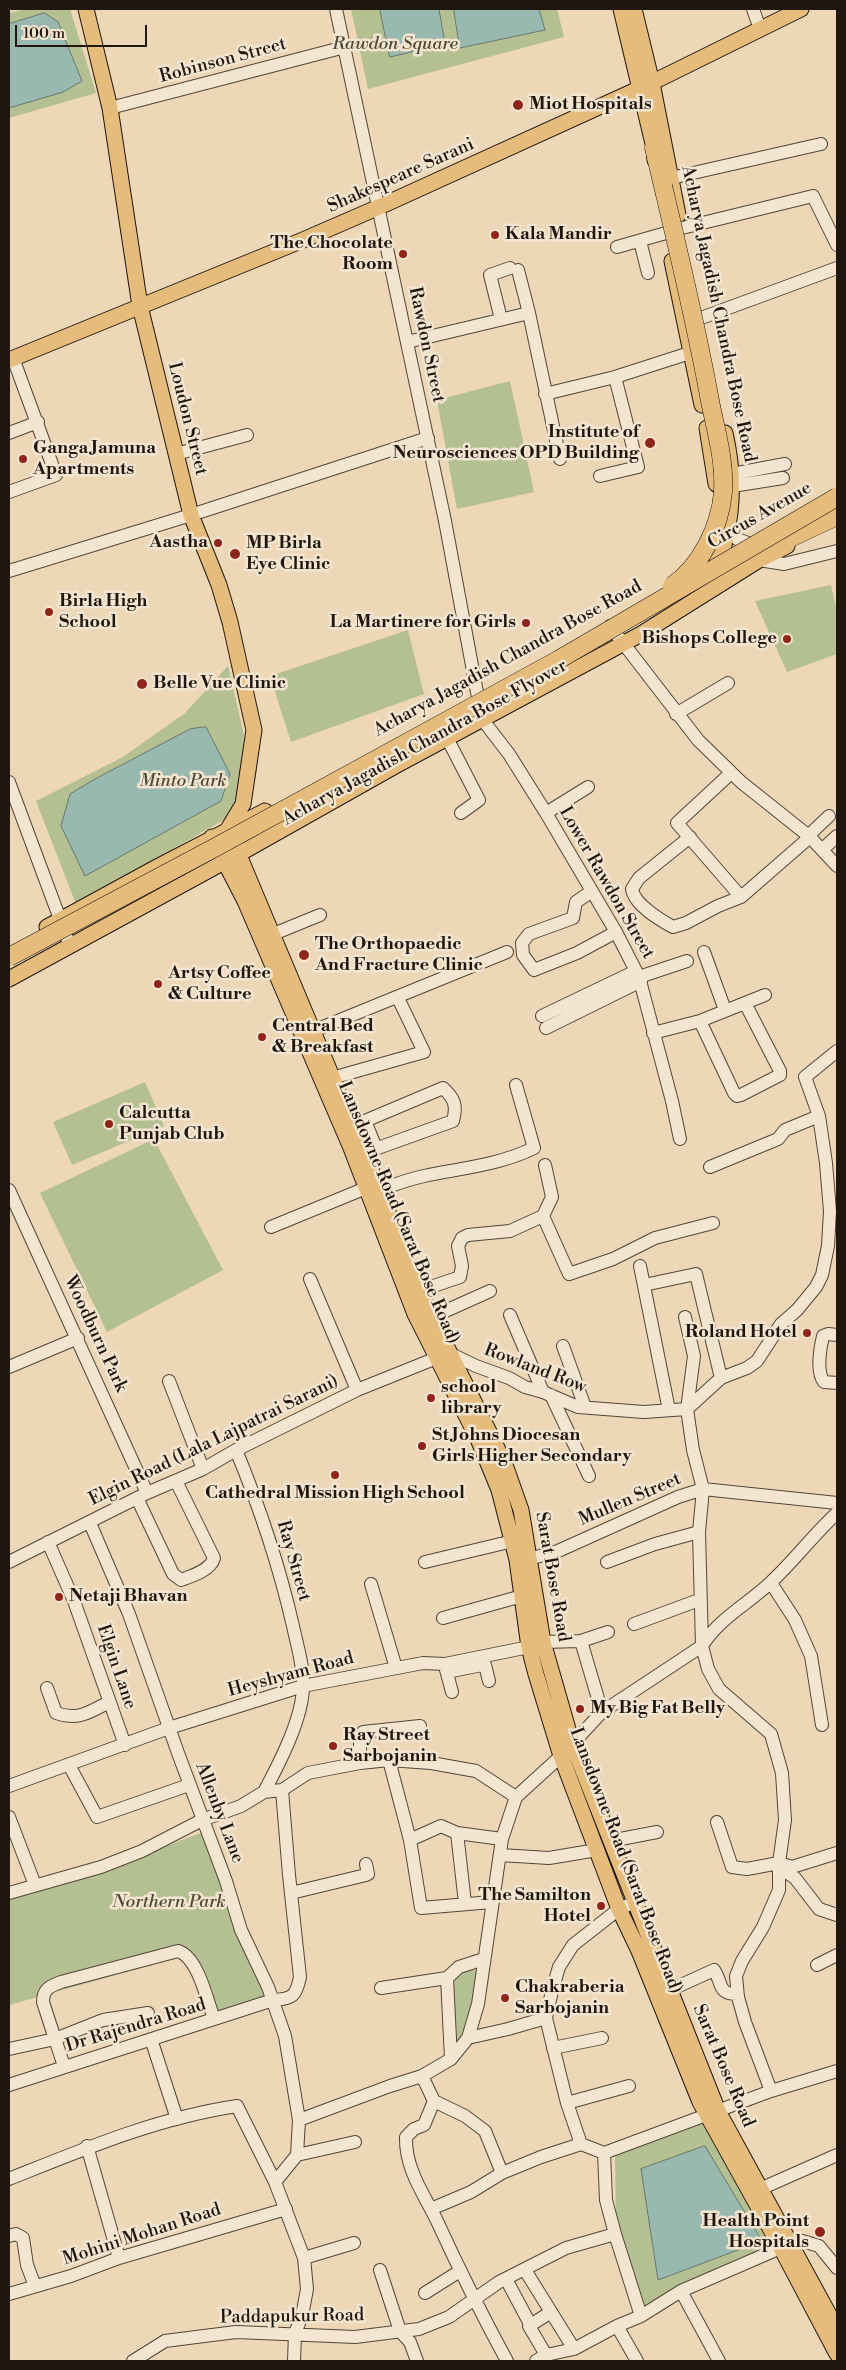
<!DOCTYPE html>
<html>
<head>
<meta charset="utf-8">
<style>
  body { margin:0 }
  #map { position:relative; width:846px; height:2370px; overflow:hidden; background:#edd7b7; font-family:"Libre Bodoni",serif }
  canvas { display:block }
  .frame { position:absolute; inset:0; border:10px solid #1f160e; pointer-events:none }
  .scale { position:absolute; left:15px; top:25px; width:132px; height:22px; box-sizing:border-box; border:2px solid #1f160e; border-top:0; padding-left:6px; font-size:15px; line-height:18px; white-space:nowrap; color:#1f160e; -webkit-text-stroke:4px #f3e5d0; paint-order:stroke }
</style>
</head>
<body>
<div id="map">
<canvas width="846" height="2370"></canvas>
<div class="frame"></div>
<div class="scale">100 m</div>
</div>
<script>
const context = document.querySelector('canvas').getContext('2d');
context.lineJoin = 'round';
function fillPath(path, color) {
  context.fillStyle = color;
  context.fill(path, 'evenodd');
}
function strokePath(path, color, width, dash) {
  context.strokeStyle = color;
  context.lineWidth = width;
  context.lineCap = dash ? 'butt' : 'round';
  context.setLineDash(dash || []);
  context.stroke(path);
}
function drawText(font, color, halo, rows, align = 'center') {
  context.font = font + ' "Libre Bodoni",serif';
  context.lineWidth = 5;
  context.setLineDash([]);
  context.textBaseline = 'middle';
  context.strokeStyle = halo;
  context.fillStyle = color;
  for (const [text, x, y, turn = 0] of rows) {
    context.save();
    context.translate(x, y);
    context.rotate((+turn || 0) * Math.PI / 180);
    context.textAlign = isNaN(turn) ? turn : align;
    if (halo) context.strokeText(text, 0, 0);
    context.fillText(text, 0, 0);
    context.restore();
  }
}
fillPath(new Path2D(`
  M26,9h44l26,84 -87,25v-105z
  M351,9h206l7,28 -196,52z
  M510,381l24,111 -77,17 -20,-109z
  M831,585l6,26v43l-50,18 -32,-71z
  M408,630l16,64 -133,48 -21,-66z
  M228,666l16,69 -8,78 -160,91 -40,-103 87,-44 62,-44z
  M145,1082l19,44 -92,39 -19,-43z
  M154,1139l69,131 -116,62 -67,-139z
  M204,1832l65,166 -54,19 -24,-63 -182,51v-106l71,-22z
  M490,1969c-7,38 -7,51 -32,81l-5,-68 9,-11z
  M720,2118l67,134 -146,63 -25,-85 -1,-77z`), '#b4bf92');
const water = new Path2D(`
  M380,9h59l6,35 -55,13z
  M454,9h85l6,21 -85,18z
  M45,13l13,9 24,59 -19,11 -54,16v-84z
  M206,727l24,47 -9,27 -136,75 -24,-50 9,-32 25,-15 95,-50z
  M705,2146l57,95 -104,39 -17,-111z`);
fillPath(water, '#99b9b0');
strokePath(water, '#68786f', 1);
const minor = new Path2D(`
  M336,9l109,512 37,198 27,35 37,59 70,119 23,45 33,124 8,38
  M753,9l7,20
  M110,108l235,-61
  M671,178l150,-34
  M682,228l131,-32 24,49
  M640,241l8,32
  M617,247l49,-14
  M518,270l11,43
  M701,318l136,-50
  M501,319l-11,-44 20,-7
  M407,342l122,-29 31,146
  M545,394l70,-17 84,-27
  M9,433l29,-11
  M176,454l71,-19
  M732,474l53,-10
  M600,476l38,-9 -23,-90
  M732,486l51,-8
  M9,492l47,-17 -43,-117
  M728,528l9,11 11,4 11,17 25,4 53,-13
  M9,571l182,-56 237,-77
  M610,626l88,114 43,42 69,55 27,29
  M676,714l52,-31
  M447,738l32,62 -18,13
  M731,773l-54,50 64,74
  M9,782l61,164
  M546,813l42,-26
  M808,836l21,-20
  M690,837l-51,41 -7,11c2,15 28,31 41,38l13,-4 32,-17 23,-9 69,-60
  M823,849l14,-13
  M592,891l-16,11 -3,16 -44,16 -7,9 1,12 11,15 43,-17 39,-21
  M271,935l49,-20
  M704,952l21,58
  M639,977l48,-16
  M542,1016l94,-45
  M700,1021l34,72 3,3 4,-1 39,-20v-4l-35,-68
  M546,1028l95,-47
  M313,1031l194,-79
  M653,1033l47,-12 65,-26
  M332,1078l92,-26 -26,-54
  M365,1121l11,27
  M353,1126l90,-38c12,11 14,18 10,33l-89,32
  M710,1167l68,-28 7,-9 34,-14
  M9,1190l138,303
  M379,1190c15,-5 30,-11 45,-14 38,-8 75,-11 110,-28l-18,-63
  M543,1216l26,58 44,-15 42,-21 58,-15
  M271,1227l95,-39
  M640,1266l29,144
  M310,1279l47,111
  M644,1285l52,-11 25,104
  M419,1291l41,-14 2,-11 -4,-20 4,-8 6,-3 42,-4 33,-15 9,-19 -7,-32
  M510,1315l33,77
  M432,1317l58,-26
  M685,1317l9,39 -7,53 6,41 10,39 -4,43 3,114 6,23 11,20 52,45 11,39 3,47 -6,43v27l-16,37 -21,34 -6,15 2,21 7,25 26,69
  M837,1335l-9,-1 -5,2c-3,12 -7,36 1,46l13,1
  M563,1346l22,61
  M9,1367l69,-29
  M169,1381l34,88
  M551,1395l38,81
  M236,1450c24,58 43,115 57,176 4,19 11,41 10,60 0,32 -24,78 -39,106
  M137,1498l36,76 8,6c11,-4 30,-10 33,-22l-38,-77
  M90,1523l39,91 49,139 48,128 15,49 27,57 17,49 14,84 -2,35 -22,27 29,76 3,31 -5,27 -7,17 -1,28
  M48,1542l26,59 51,144
  M529,1559l29,-8 120,-54 25,-8 134,14
  M9,1562l138,-69 56,-24 33,-19 121,-60 92,-37 27,13 33,12 16,9 18,5 35,15 66,5 43,-3 34,-31 26,-10 10,-7 24,-37 16,-14 19,-23 6,-12 6,-29 2,-35 -4,-48 -7,-47 -14,-39 32,-26
  M425,1562l88,-21
  M607,1562l48,-18 44,-12
  M771,1583l24,37 16,36 11,69
  M371,1584l25,84
  M443,1618l79,-22
  M634,1624l65,-24
  M581,1641l21,71
  M445,1666l7,26
  M447,1672l35,-7h3l4,16
  M47,1688l9,25c22,8 34,-1 53,-11
  M389,1760l21,80 31,-14 16,7 45,6
  M360,1763v-25l3,-6 57,-6
  M69,1765l28,52 92,-32
  M9,1786l160,-58 134,-42 120,-23 22,1 84,-17 14,-5 38,-1 27,-9
  M9,1817l26,68
  M717,1822l15,45 15,2 32,-6 13,4 45,-14
  M457,1833l8,70
  M410,1840l11,68 71,-6
  M610,1841l47,-9
  M500,1855l49,3 48,-8
  M779,1867l16,11 24,31 18,6
  M9,1893l92,-26 41,-16 60,-31 39,-14 23,-14 18,-2 26,-17 52,-10 29,-3 42,3 45,8 40,26
  M291,1893l75,-18 2,-1 -2,-10
  M817,1965l20,-10
  M381,1988l66,-10
  M670,1990l44,-20c9,13 3,24 23,24
  M148,2013l-45,7 -48,19 -12,-37c0,-13 7,-16 18,-20l117,-31c20,6 29,49 36,68
  M468,2038l40,-9 38,-11
  M151,2039l26,80
  M553,2048l49,-10
  M9,2049l46,-10 9,27
  M451,2059l-4,-81 12,-11 25,-8
  M422,2076l12,25 31,15 20,15 17,42
  M9,2085l264,-85c20,-1 23,-4 27,-23l-11,-102 -7,-85
  M434,2101l-10,24 -10,4 -8,8c-1,32 18,57 31,84 22,48 45,94 70,140
  M567,2103l62,-17
  M299,2120l91,-34 32,-10 29,-17 17,-21 10,-34 24,-165 14,-42 45,-41 41,-44 100,-66c16,-27 46,-42 68,-63 24,-22 43,-48 67,-70
  M87,2146l32,112
  M604,2153l-23,-9 -14,-41 -21,-85 6,-27 7,-24 14,-22 46,-36 16,-7
  M297,2155l58,-13
  M9,2179c75,-30 148,-61 228,-73l38,76
  M760,2189l77,-34
  M431,2209l40,-17 31,-19 39,-16 40,-13
  M9,2236l7,-2 7,4 4,27 8,21
  M304,2258l50,-15
  M380,2270l20,61 10,11 7,19
  M525,2270l49,79
  M506,2279l24,45
  M681,2291l38,70
  M425,2293l35,-22
  M9,2294l62,-18 48,-18 167,-49
  M641,2316l-26,-82 -9,-34 -2,-47 167,-62 66,-20
  M617,2326l20,35
  M546,2355l-17,-29 22,-14
  M133,2361l32,-20 39,-5 32,-4 119,5 64,-8 30,-12 50,-35 67,-34 49,-14
  M536,2361l10,-6 28,-6 43,-23 24,-10 40,-25 118,-51 20,6 18,22`);
const major = new Path2D(`
  M86,9l24,99 30,198 51,209 28,70 11,37 24,108 -11,74 -15,25
  M621,9l33,139 1,12
  M634,9l18,74 26,132
  M672,261l30,144
  M9,360l294,-120 76,-33 266,-121 156,-77
  M707,428l9,56
  M724,569l-7,-8c6,-7 7,-16 9,-25 8,-35 7,-68 -1,-103
  M228,829l147,350 44,112 85,171 17,48 22,132 29,101 146,368 119,218
  M212,837l33,64 106,247 64,166 63,125 21,51 18,70 12,87 7,27 25,82 58,153 20,42 61,151 81,146 56,106
  M47,927l110,-60 108,-56
  M9,979l237,-129 149,-84 246,-132 118,-74 28,-14`);
const highway = new Path2D(`
  M654,148l9,38
  M771,547l66,-31`);
strokePath(minor, '#524638', 14);
strokePath(major, '#1f160e', 17);
strokePath(highway, '#1f160e', 19);
strokePath(minor, '#f3e5d0', 12);
strokePath(major, '#e6bc7c', 15);
strokePath(highway, '#e6bc7c', 18);
const highwayBridge = new Path2D(`
  M663,186c17,72 34,143 47,215 6,30 15,60 13,91 -3,35 -22,74 -51,94
  M9,957l207,-110 342,-187 279,-163`);
strokePath(highwayBridge, '#1f160e', 19, []);
strokePath(highwayBridge, '#e6bc7c', 18);
for (const [x, y, r, color] of [
  [518,105,6,"#8f2418"],
  [495,235,5,"#8f2418"],
  [403,254,5,"#8f2418"],
  [650,443,6,"#8f2418"],
  [23,459,5,"#8f2418"],
  [218,543,5,"#8f2418"],
  [235,554,6,"#8f2418"],
  [49,612,5,"#8f2418"],
  [526,623,5,"#8f2418"],
  [787,639,5,"#8f2418"],
  [142,684,6,"#8f2418"],
  [304,955,6,"#8f2418"],
  [158,984,5,"#8f2418"],
  [262,1037,5,"#8f2418"],
  [109,1124,5,"#8f2418"],
  [807,1333,5,"#8f2418"],
  [431,1398,5,"#8f2418"],
  [422,1446,5,"#8f2418"],
  [335,1475,5,"#8f2418"],
  [59,1597,5,"#8f2418"],
  [580,1709,5,"#8f2418"],
  [333,1746,5,"#8f2418"],
  [601,1906,5,"#8f2418"],
  [505,1998,5,"#8f2418"],
  [820,2232,6,"#8f2418"]
]) {
  const dot = new Path2D();
  dot.arc(x, y, r, 0, 2 * Math.PI);
  context.fillStyle = color;
  context.fill(dot);
  strokePath(dot, '#f3e5d0', 2);
}
drawText('italic 18px', '#4c4936', '#f3e5d0', [
  ["Rawdon Square",395,45],
  ["Minto Park",183,782],
  ["Northern Park",169,1903]
]);
drawText('18px', '#1f160e', '#f3e5d0', [
  ["Robinson Street",223,61,-15],
  ["Shakespeare Sarani",401,176,-24],
  ["Acharya Jagadish Chandra Bose Road",718,314,78],
  ["Rawdon Street",426,345,78],
  ["Loudon Street",187,419,76],
  ["Circus Avenue",760,516,-30],
  ["Acharya Jagadish Chandra Bose Road",508,659,-29],
  ["Acharya Jagadish Chandra Bose Flyover",425,743,-29],
  ["Lower Rawdon Street",606,883,60],
  ["Lansdowne Road (Sarat Bose Road)",398,1213,67],
  ["Woodburn Park",95,1334,65],
  ["Rowland Row",535,1369,21],
  ["Elgin Road (Lala Lajpatrai Sarani)",214,1441,-26],
  ["Mullen Street",630,1500,-23],
  ["Ray Street",293,1561,74],
  ["Sarat Bose Road",552,1577,80],
  ["Elgin Lane",116,1667,71],
  ["Heyshyam Road",291,1675,-15],
  ["Allenby Lane",219,1813,69],
  ["Lansdowne Road (Sarat Bose Road)",625,1861,69],
  ["Dr Rajendra Road",136,2026,-17],
  ["Sarat Bose Road",723,2066,67],
  ["Mohini Mohan Road",142,2235,-18],
  ["Paddapukur Road",292,2317,-1]
]);
drawText('bold 18px', '#1f160e', '#f3e5d0', [
  ["Miot Hospitals",529,105],
  ["Kala Mandir",505,235],
  ["The Chocolate",393,244,"right"],
  ["Room",393,265,"right"],
  ["Institute of",639,433,"right"],
  ["Neurosciences OPD Building",639,454,"right"],
  ["Ganga Jamuna",33,449],
  ["Apartments",33,470],
  ["Aastha",208,543,"right"],
  ["MP Birla",246,544],
  ["Eye Clinic",246,565],
  ["Birla High",59,602],
  ["School",59,623],
  ["La Martinere for Girls",516,623,"right"],
  ["Bishops College",777,639,"right"],
  ["Belle Vue Clinic",153,684],
  ["The Orthopaedic",315,945],
  ["And Fracture Clinic",315,966],
  ["Artsy Coffee",168,974],
  ["& Culture",168,995],
  ["Central Bed",272,1027],
  ["& Breakfast",272,1048],
  ["Calcutta",119,1114],
  ["Punjab Club",119,1135],
  ["Roland Hotel",797,1333,"right"],
  ["school",441,1388],
  ["library",441,1409],
  ["St Johns Diocesan",432,1436],
  ["Girls Higher Secondary",432,1457],
  ["Cathedral Mission High School",335,1494,"center"],
  ["Netaji Bhavan",69,1597],
  ["My Big Fat Belly",590,1709],
  ["Ray Street",343,1736],
  ["Sarbojanin",343,1757],
  ["The Samilton",591,1896,"right"],
  ["Hotel",591,1917,"right"],
  ["Chakraberia",515,1988],
  ["Sarbojanin",515,2009],
  ["Health Point",809,2222,"right"],
  ["Hospitals",809,2243,"right"]
], 'left');
</script>
</body>
</html>
